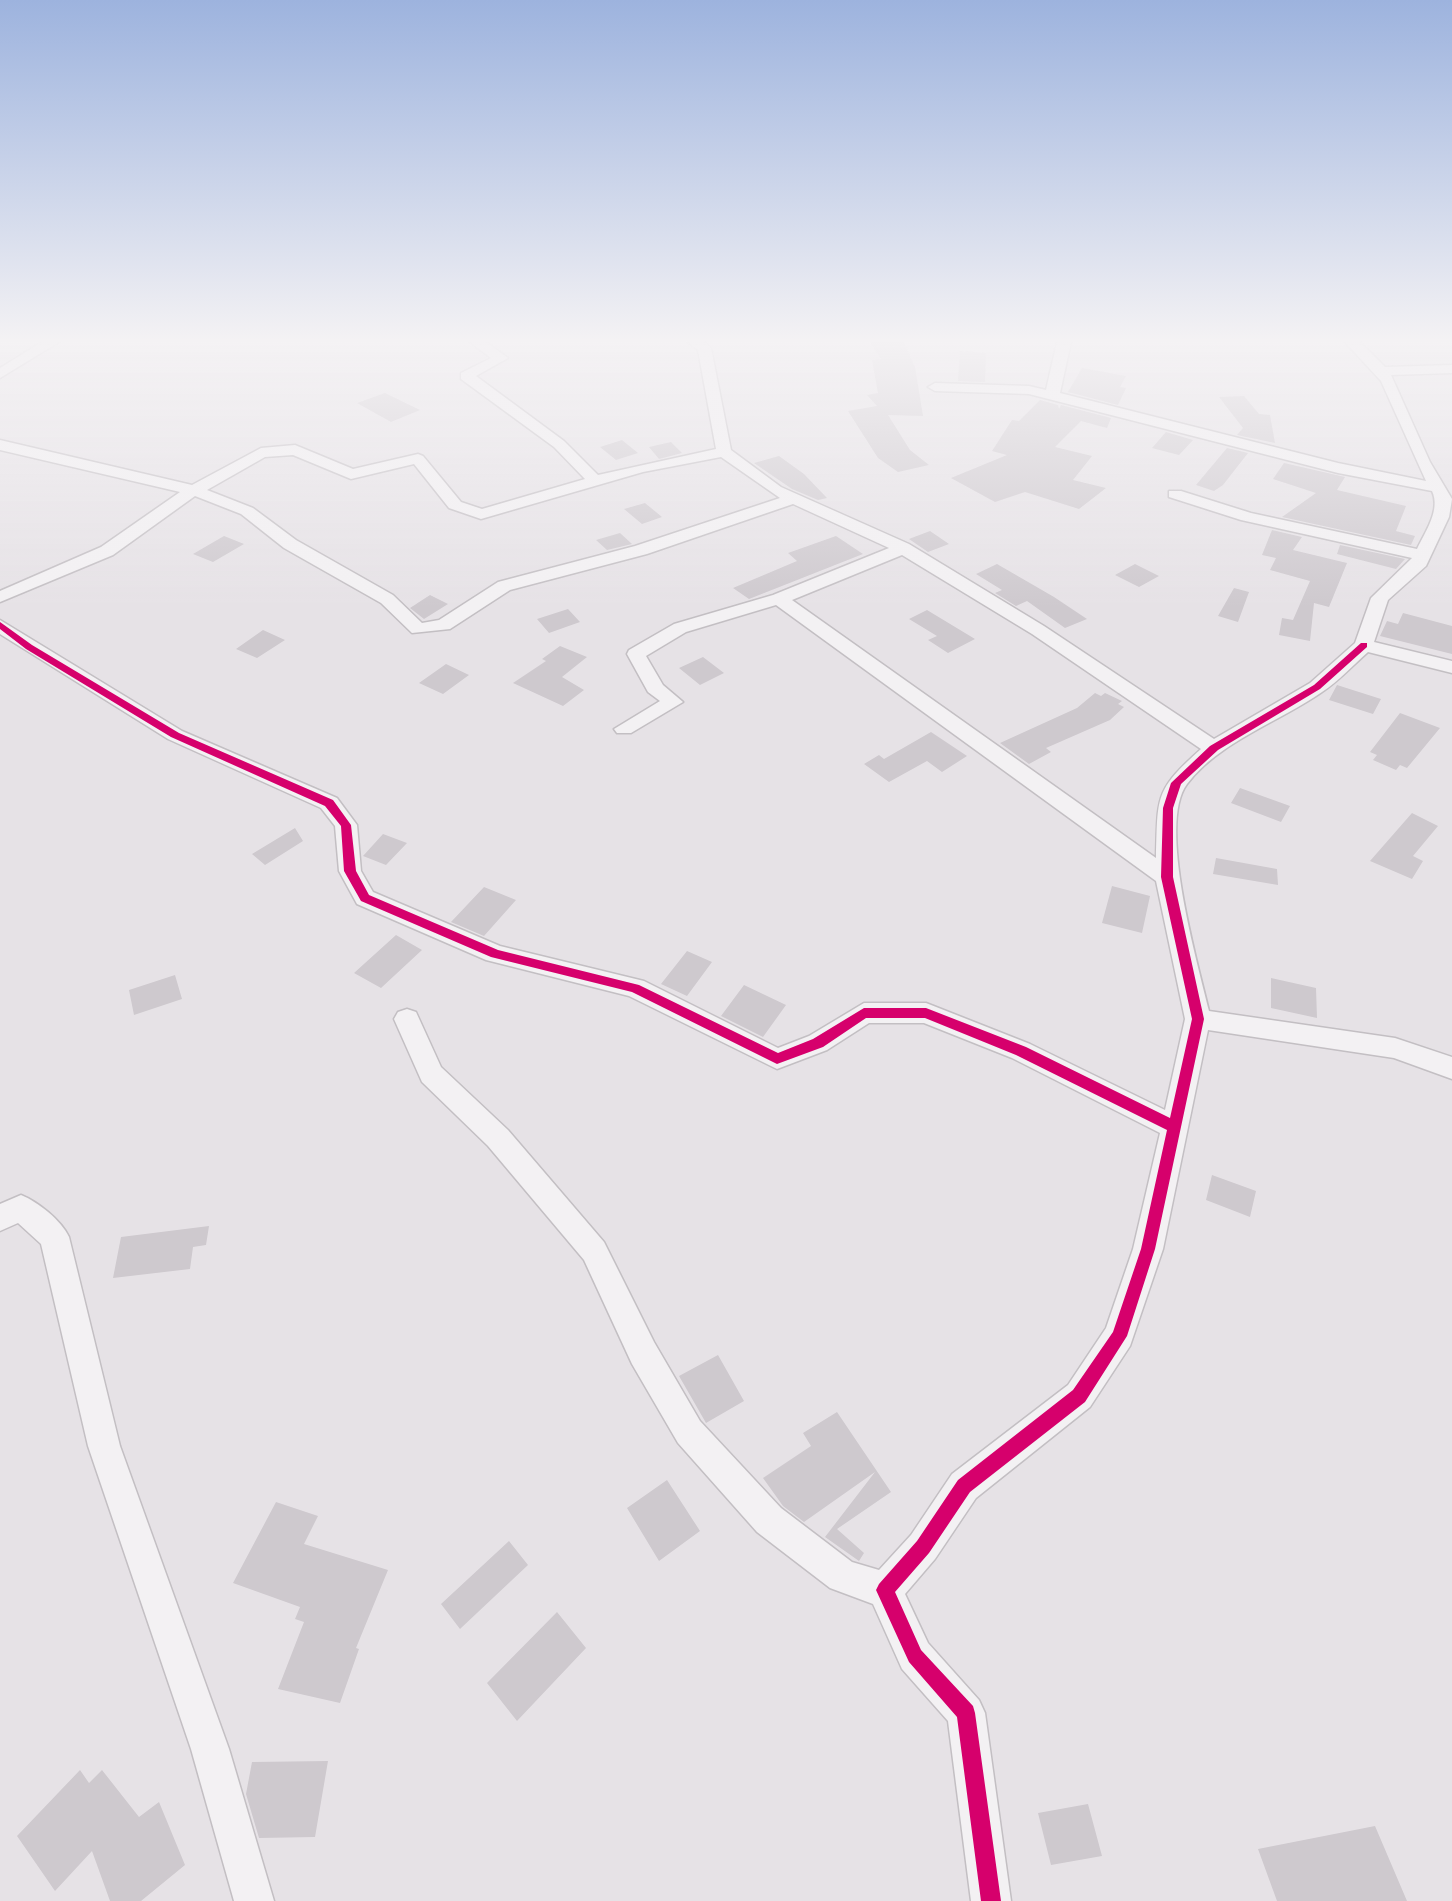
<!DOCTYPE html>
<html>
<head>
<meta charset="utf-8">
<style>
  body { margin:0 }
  canvas { display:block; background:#e6e2e6 }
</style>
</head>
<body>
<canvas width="1452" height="1901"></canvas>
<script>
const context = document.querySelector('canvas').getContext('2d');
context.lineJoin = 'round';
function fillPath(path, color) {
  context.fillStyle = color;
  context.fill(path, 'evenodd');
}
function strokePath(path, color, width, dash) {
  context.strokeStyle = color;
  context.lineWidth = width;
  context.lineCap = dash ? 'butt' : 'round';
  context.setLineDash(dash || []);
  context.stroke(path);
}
fillPath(new Path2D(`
  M870,342h33l5,9 7,16 8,49 -35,-1 22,35 19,15 -31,7 -20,-14 -30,-47 29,-5 -10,-11 11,-2 -6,-33 9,-1z
  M960,351l26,2 -1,29 -27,-1z
  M1082,368l44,8 -6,11 6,1 -8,17 -50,-13z
  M385,393l35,17 -29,12 -34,-19z
  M1244,396l15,18 11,1 5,28 -38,-8 6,-7 -24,-31z
  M1040,400l18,5 1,4 2,-4 50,13 -4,10 -26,-7 -26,26 37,9 -19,24 33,8 -27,21 -54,-17 -30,10 -44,-24 56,-23 -15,-4 20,-31 7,1z
  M1166,432l27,8 -14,15 -27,-7z
  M622,440l16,13 -22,7 -16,-13z
  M671,442l11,11 -23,6 -10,-12z
  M1227,448l21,5 -25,32 -9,6 -18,-6z
  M779,456l25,18 23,24 -9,2 -26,-11 -38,-26z
  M1284,463l61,14 -8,13 69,16 -10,25 19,5 -4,9 -129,-28 34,-24 -43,-14z
  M645,503l17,14 -20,7 -18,-15z
  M1272,530l30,7 -9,13 54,13 -18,44 -15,-4 -4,38 -31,-6 3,-17 11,2 17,-39 -40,-11 6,-12 -14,-3z
  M930,531l19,13 -21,8 -19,-13z
  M620,533l12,11 -25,6 -11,-10z
  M224,536l20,8 -31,18 -20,-8z
  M836,536l27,18 -114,45 -16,-11 64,-27 -9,-8z
  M1340,545l65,14 -9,10 -59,-15z
  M997,564l57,33 33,22 -22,9 -38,-27 -11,5 -21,-13 7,-3 -26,-16z
  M1135,564l24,12 -20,11 -24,-12z
  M1234,588l15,4 -11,30 -20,-6z
  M430,595l18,9 -24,15 -14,-11z
  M568,609l12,13 -31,11 -12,-14z
  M927,610l48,29 -27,14 -20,-13 9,-4 -28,-17z
  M1403,613l49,13v28l-72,-18 7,-15 11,3z
  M263,630l22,10 -28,18 -21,-9z
  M560,646l27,11 -25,20 22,13 -21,16 -50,-23 33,-22 -4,-2z
  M703,657l21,16 -24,12 -21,-17z
  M446,664l23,11 -26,19 -24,-11z
  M1337,685l44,14 -8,15 -44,-14z
  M1095,693l6,3 4,-3 17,8 -4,3 6,3 -14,13 -64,28 5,4 -22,12 -29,-21 77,-35z
  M1400,713l40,15 -33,40 -7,-3 -4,5 -23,-10 4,-5 -7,-3z
  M931,732l36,24 -25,16 -15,-11 -38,21 -25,-18 15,-9 5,4z
  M1240,788l50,18 -9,16 -50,-19z
  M1412,813l26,13 -25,30 10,5 -11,18 -42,-18z
  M295,828l8,13 -38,24 -13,-11z
  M383,834l24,9 -21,22 -23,-9z
  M1216,858l61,11 1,16 -65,-11z
  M1112,886l38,10 -8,37 -40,-10z
  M484,887l32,13 -32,36 -33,-14z
  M396,935l26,15 -41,38 -27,-15z
  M687,951l25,11 -25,34 -26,-12z
  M175,975l7,24 -48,16 -5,-25z
  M1271,978l45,10 1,30 -46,-10z
  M744,985l42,20 -23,32 -42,-21z
  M1212,1175l44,16 -6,26 -44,-17z
  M209,1226l-3,19 -13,2 -3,22 -77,9 8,-41z
  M718,1355l26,46 -38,22 -27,-47z
  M837,1412l54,80 -54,37 27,24 -5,8 -34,-24 50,-65 -71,50 -21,-16 -20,-28 48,-32 -8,-13z
  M667,1480l33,51 -41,30 -32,-53z
  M276,1502l42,14 -14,28 84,26 -32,78 3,1 -19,54 -62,-14 26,-67 -9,-3 5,-12 -67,-24z
  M509,1541l19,24 -68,64 -19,-25z
  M557,1612l29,36 -69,73 -30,-38z
  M328,1761l-13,76 -56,1 -13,-44 6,-32z
  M80,1770l9,13 13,-13 37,47 20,-15 26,63 -44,36h-31l-18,-50 -37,40 -38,-55z
  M1088,1804l14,52 -51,9 -13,-52z
  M1375,1826l32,75h-130l-19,-52z`), '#cec9ce');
const street = new Path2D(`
  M42,342h17l-59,36v-10z
  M470,342h16l22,16 -32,18 88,65 34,34 118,-26 -18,-99 -10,-8h16l7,6 20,102 50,37 128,57 135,82 170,113 96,-56 45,-40 16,-45 41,-40 -171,-38 -72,-23v-6h12l70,22 166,36c8,-17 24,-39 15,-58l-94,-18 -309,-79 -94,-3 -7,-4 7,-4 94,3 17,4 11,-48h14l-11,51 278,70 88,18 -45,-100 -36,-39h15l25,25 67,-2v8l-61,2 39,87 22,37 -3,18 -23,49 -38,34 -14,42 78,19v12l-84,-21c-15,13 -29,29 -46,40 -43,30 -102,49 -135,92 -30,40 11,180 22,227l186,27 57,19v22l-58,-21 -186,-28 -45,219 -33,97 -40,61 -114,91 -41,61 -30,35 23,49 51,57 6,13 26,188h-40l-23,-180 -46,-52 -29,-65 -43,-16 -73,-56 -79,-89 -46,-79 -48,-104 -96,-114 -66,-64 -28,-63 4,-7 9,-3 9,3 25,55 67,63 96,112 50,100 46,79 81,87 71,54 27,8 32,-35 41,-61 116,-89 38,-57 27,-79 27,-116 -148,-75 -88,-35h-55l-42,27 -50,19 -148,-73 -143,-36 -129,-56 -18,-33 -4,-45 -14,-18 -153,-69 -168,-105v-14l182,111 155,67 20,27 4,46 12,21 127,54 144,35 134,67 31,-12 55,-33h62l104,41 135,66 20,-91 -29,-138 -380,-276 -90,27 -40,24 17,29 20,17 -52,31h-14l-3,-4 46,-28 -12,-9 -21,-38 2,-4 45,-26 99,-29 116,-47 -96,-44 -146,50 -137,36 -60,39 -38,4 -31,-30 -97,-55 -43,-34 -46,-18 -82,59 -113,47v-11l101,-44 79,-55 -180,-42v-10l192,45 69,-37 34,-3 58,24 65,-15 5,2 38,46 21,7 103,-30 -31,-32 -93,-68v-6l30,-15zM293,455l58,24 63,-15 35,44 32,11 162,-47 78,-15 59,41 -145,48 -137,36 -59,38 -17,3 -29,-28 -97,-55 -43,-32 -46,-18 58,-33zM902,555l130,79 169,115c-47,42 -43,47 -45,109l-364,-258z
  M21,1195c17,7 40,25 48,42l51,209 109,303 45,152h-40l-43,-152 -103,-303 -47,-202 -23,-21 -18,8v-27z`);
strokePath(street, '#c3bfc3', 3);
fillPath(street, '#f3f1f3');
fillPath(new Path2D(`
  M0,622l32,23 147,88 154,67 18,25 5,46 13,24 129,55 141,35 139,68 35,-14 51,-31h62l100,39 144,71 22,-99 -31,-142 2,-69 8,-25 39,-37 104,-61 47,-42h6v4l-47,42 -102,61 -37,34 -8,24v69l31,142 -49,230 -28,87 -42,66 -115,90 -41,61 -34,39 26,58 52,56 2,7 26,188h-20l-24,-184 -48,-55 -33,-72 3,-6 38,-43 41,-61 115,-90 40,-58 28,-83 26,-119 -151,-75 -91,-37h-59l-43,29 -46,17 -145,-72 -141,-35 -130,-56 -17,-30 -3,-45 -16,-20 -154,-69 -145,-88 -26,-20z`), '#d6006c');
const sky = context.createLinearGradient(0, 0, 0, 608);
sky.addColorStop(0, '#9db3de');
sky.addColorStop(0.56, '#f4f2f4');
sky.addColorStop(1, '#f4f2f400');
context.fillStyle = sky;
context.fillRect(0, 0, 1452, 608);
</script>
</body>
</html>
